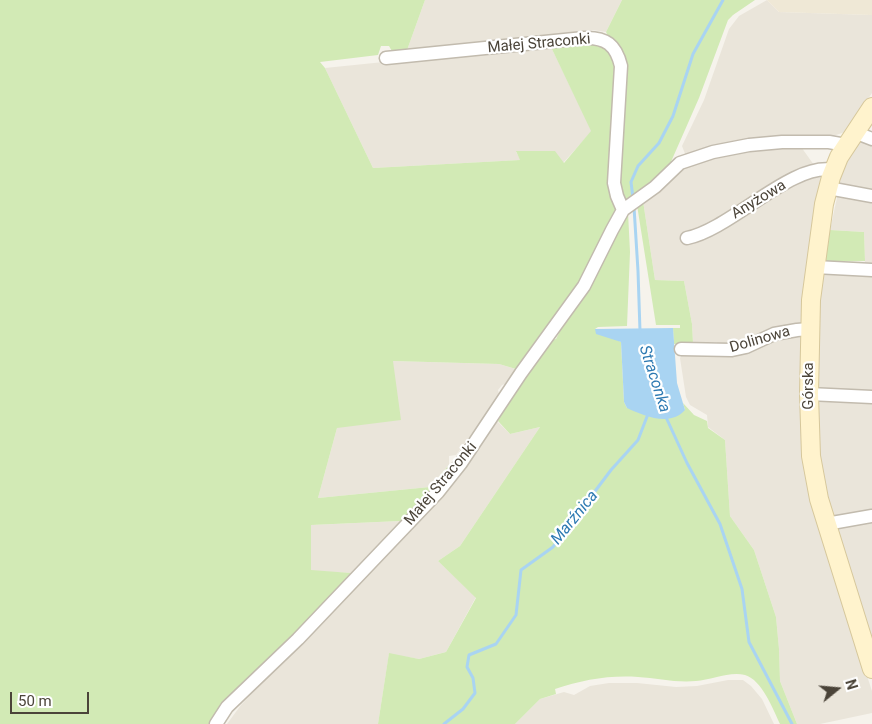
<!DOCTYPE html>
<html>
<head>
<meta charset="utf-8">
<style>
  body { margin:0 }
  #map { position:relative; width:872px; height:724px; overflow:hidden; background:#f6f3ec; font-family:Roboto,sans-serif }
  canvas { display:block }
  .north { position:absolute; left:812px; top:664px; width:50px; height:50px; -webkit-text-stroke:4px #fff; paint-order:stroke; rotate:73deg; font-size:14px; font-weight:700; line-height:20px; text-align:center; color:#4b4439 }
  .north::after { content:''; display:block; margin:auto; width:18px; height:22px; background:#4b4439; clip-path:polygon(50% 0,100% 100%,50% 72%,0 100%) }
  .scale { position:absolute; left:10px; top:692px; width:79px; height:22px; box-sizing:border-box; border:2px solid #4b4439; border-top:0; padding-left:6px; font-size:15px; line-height:18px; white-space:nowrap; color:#4b4439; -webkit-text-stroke:4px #fff; paint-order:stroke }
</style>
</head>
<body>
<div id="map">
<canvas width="872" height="724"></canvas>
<div class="north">N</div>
<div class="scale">50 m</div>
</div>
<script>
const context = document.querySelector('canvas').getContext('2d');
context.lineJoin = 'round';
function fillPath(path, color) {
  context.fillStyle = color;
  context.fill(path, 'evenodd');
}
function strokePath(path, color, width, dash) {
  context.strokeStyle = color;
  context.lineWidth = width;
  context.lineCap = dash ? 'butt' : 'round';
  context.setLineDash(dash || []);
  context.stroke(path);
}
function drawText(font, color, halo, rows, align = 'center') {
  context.font = font + ' Roboto,sans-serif';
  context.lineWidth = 4.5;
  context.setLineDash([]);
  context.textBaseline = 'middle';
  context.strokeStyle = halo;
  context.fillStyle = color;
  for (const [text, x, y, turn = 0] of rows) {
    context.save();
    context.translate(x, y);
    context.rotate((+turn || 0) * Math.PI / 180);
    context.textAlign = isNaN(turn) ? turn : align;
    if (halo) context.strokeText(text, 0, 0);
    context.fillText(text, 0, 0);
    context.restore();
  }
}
fillPath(new Path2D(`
  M425,0h197l-16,32 -13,-2 -187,23z
  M767,0l12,12 93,3v78l-27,39 -21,7 -138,17 -4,-10 22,-46 25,-71 10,-13z
  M550,45l42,86 -29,32 -47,-11 5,8 -148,8 -48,-100z
  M861,141l11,3v49l-35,-9 9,-22 12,-20z
  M799,144l15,21 -35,25 42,-15 -12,81 -6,70 -80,22 -6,-6 -24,1 -1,-19 -8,-43 -29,-1 -12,-79 39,-33 31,-12z
  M838,193l34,5v70h-7l-1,-36 -34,-2z
  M821,273h51v121l-55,-3v-57z
  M802,333v46l39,218 31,94v22l-52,11h-23l-17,-43 -1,-32 -3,-32 -22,-67 -24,-34 -5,-76 -17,-13 -1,-12 -17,-10 -4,-8 -6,-39 3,-5z
  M393,361l106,3 17,5 -11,15 -3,1 -4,5 1,4 -18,27 -25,34 -7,1v9l-19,22 -112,11 19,-70z
  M872,399v115l-40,4 -11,-46 -4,-72z
  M496,420l14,14 30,-7 -80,119 -22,15 38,36 -30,55 -27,7 -30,-5 -11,70h-151l14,-19 13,-14 6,-9z
  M872,519v125l-36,-119z
  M401,521l-50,52 -40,-2v-46z
  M728,680h15l8,6 11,13 12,25h-259l25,-25 24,-7 10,3 16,-9 19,-3h28l39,4 21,-1z`), '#eae5da');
fillPath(new Path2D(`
  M767,0h105v15l-93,-3z`), '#efe8d6');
fillPath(new Path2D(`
  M0,0h425l-19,53h-13l-4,-7h-8l-3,9 -58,7 5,6 48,100 147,-8 -4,-9h39l9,12 27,-32 -41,-86 50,-3 17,18 -1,150 -22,50 -38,58 -4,1 -36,50 -17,-5 -106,-3 8,59 -64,8 -19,70 112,-11 19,-22 2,5 -75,82h-4l28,-31 -89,4v45l40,3 4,2 -143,149h-212z
  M622,0h133l-22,15 -5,5 -29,78 -29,66 -4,6 -36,31c-7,-2 -9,-6 -11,-13l6,-115 -19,-41z
  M643,201l12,79 29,1 8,43 1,19 -19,1 -1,-16h7v-3h-24l-19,-120z
  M628,212l2,40 -3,74 -29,1 -3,2 26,13 3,60 3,6 58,2 -2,-7 11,12 13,6 1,7 17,12 5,76 24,34 22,67 3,32 1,32 17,43h-17c-7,-15 -18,-44 -35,-49 -15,-4 -34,5 -49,6 -20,2 -39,-3 -58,-4 -29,-2 -56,3 -83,12l1,5 -16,5 -25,25h-137l11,-71 30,6 27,-7 30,-54 -38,-37 22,-15 80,-119 -30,7 -12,-13 13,-25 40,-56 5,-1 4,-8 -1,-3z
  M830,230l34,2 1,29 -40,1z`), '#d2eab5');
fillPath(new Path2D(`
  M673,328l4,55 8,27c-15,17 -41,6 -58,-2l-3,-6 -3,-60 -25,-8 -1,-5z`), '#a9d4f2');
strokePath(new Path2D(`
  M633,198l-2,-16 7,-16 21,-23 14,-27 20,-62 30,-54
  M634,207l4,64 2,60
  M665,415l22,48 33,61 22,65 7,53 43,82
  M444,724l19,-15 12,-16 -2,-15 -6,-11 2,-12 27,-11 20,-29 5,-45 32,-23 58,-77 27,-30 10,-26`), '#a9d4f2', 3);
const street = new Path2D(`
  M386,58l198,-20c22,-1 32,7 37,28l-7,117 3,13 6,14
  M854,132l18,7
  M828,188l44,8
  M687,238c44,-9 105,-76 146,-68
  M815,267l57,3
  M681,349l51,1 14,-3 28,-13 23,-4 12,-1
  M809,394l63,3
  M826,524l46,-8
  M216,724l11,-17 71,-68 59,-62 81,-85 23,-29 60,-90 63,-87 28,-56 11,-20 32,-23 25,-24 33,-11 36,-7 33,-3h47l17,3`);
const secondary = new Path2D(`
  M872,107l-33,50 -8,20 -7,27 -13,96 -2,94 2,62 8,43 53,170`);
strokePath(street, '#c2bbae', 15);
strokePath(secondary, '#d6c79b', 20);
strokePath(street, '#fff', 12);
strokePath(secondary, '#fff3cd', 18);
drawText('15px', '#4b4439', '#fff', [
  ["Małej Straconki",539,44,-5],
  ["Anyżowa",759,200,-31],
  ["Dolinowa",760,340,-16],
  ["Górska",809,386,-90],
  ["Małej Straconki",441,484,-50]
]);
drawText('italic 16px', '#2e7ab2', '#fff', [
  ["Straconka",654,379,72],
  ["Marźnica",575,518,-51]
]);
</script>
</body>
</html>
